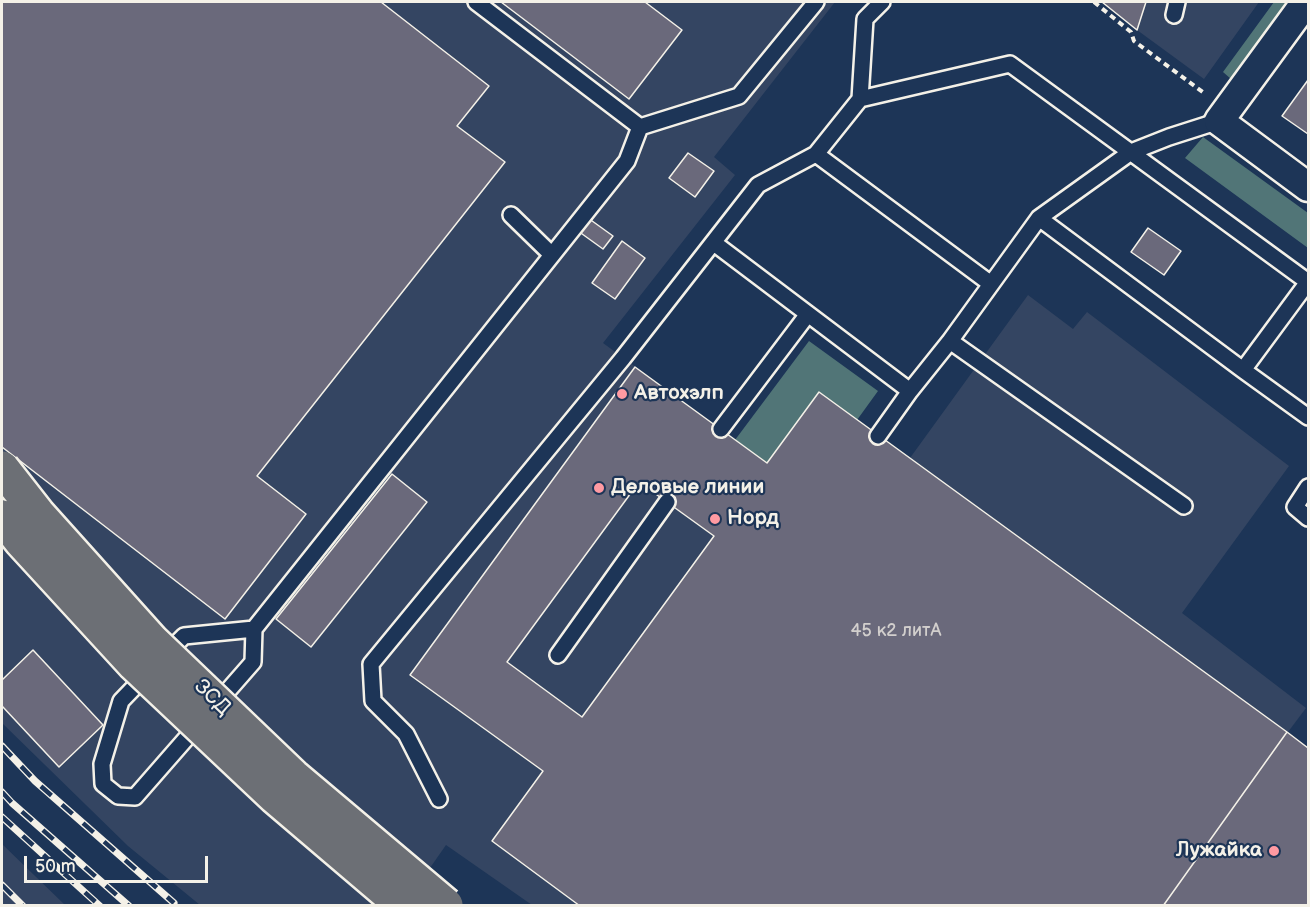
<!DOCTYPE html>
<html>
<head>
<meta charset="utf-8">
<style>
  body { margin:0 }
  #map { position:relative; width:1310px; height:907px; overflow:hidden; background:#1d3557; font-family:"Balsamiq Sans",sans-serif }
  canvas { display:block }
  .frame { position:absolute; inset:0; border:3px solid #f4f1e8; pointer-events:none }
  .scale { position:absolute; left:24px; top:856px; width:184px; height:27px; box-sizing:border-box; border:3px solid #f4f1e8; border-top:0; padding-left:8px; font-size:18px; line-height:21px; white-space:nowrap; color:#f4f1e8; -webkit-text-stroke:4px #1d3557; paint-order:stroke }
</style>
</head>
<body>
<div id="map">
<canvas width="1310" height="907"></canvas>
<div class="frame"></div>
<div class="scale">50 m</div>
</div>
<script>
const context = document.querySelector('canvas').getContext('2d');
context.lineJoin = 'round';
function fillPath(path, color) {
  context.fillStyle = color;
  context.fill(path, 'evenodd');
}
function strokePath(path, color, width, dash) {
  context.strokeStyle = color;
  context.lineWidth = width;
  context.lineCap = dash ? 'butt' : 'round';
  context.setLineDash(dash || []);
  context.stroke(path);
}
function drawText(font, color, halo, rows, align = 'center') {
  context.font = font + ' "Balsamiq Sans",sans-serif';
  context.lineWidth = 4.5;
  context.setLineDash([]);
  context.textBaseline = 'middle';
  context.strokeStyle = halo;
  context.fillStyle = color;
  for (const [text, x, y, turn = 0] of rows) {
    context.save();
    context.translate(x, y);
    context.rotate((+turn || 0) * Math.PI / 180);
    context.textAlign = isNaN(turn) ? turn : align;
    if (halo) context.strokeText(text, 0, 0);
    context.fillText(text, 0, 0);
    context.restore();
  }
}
fillPath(new Path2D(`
  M2,2h833l-121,155 21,18 -132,168 164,120 52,-71 91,66 118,-163 45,34 14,-17 202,154 -107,147 124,95 -18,24 20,15v158h-776l-86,-60 -42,60h-204l-72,-59 -126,-123z
  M1102,2h157l-55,77 -67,-49z
  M2,844l63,61h-63z`), '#344562');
fillPath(new Path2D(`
  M1274,2h14l-57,77 -8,-7z
  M1203,137l105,76v35l-123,-90z
  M809,341l69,50 -21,29 -38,-27 -52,70 -32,-23z`), '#517577');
const building = new Path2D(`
  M2,2h379l108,84 -32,40 48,36 -248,314 49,38 -81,105 -223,-172z
  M501,2h144l37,28 -53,69z
  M1102,2h44l-9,28z
  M1308,80v54l-26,-18z
  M688,153l26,18 -19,26 -26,-19z
  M588,218l25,18 -10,13 -25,-18z
  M1148,228l33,23 -17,24 -33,-23z
  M622,241l23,17 -30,41 -23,-16z
  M635,367l132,96 52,-71 468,340 -124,174h-583l-88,-65 51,-70 -133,-96zM639,482l75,54 -132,181 -75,-55z
  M392,474l35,28 -116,145 -35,-28z
  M33,650l70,75 -44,42 -57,-61v-26z
  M1287,732l21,16v158h-145z`);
fillPath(building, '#6a697b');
strokePath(building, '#f4f1e8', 1.5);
const service = new Path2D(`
  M476,2l164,125 99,-31 77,-94
  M1174,15l3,-13
  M860,99l5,-80 17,-17
  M816,154l175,130
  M511,215l41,40
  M1039,218l204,152 65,47
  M714,243l196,148 40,-50 89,-123 92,-66 38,-15 50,-16
  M950,341l234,165
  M721,429l87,-115
  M878,436l32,-45
  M1308,487l-13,20 13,11
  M165,655l19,-19 70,-7
  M558,655l109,-153
  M148,673l-27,28 -19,63 1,20 15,12 17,1 118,-135 1,-33 373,-468 13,-34
  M439,799l-33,-65 -33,-33 -2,-37 252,-306 135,-173 58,-31 44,-55 150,-35 298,218 -65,88`);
const minor = new Path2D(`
  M1306,2l-87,119 89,66`);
strokePath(service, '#f4f1e8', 20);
strokePath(minor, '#f4f1e8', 33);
strokePath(new Path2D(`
  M1094,2l37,30 3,9 70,52`), '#f4f1e8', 4, [6, 4.5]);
strokePath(service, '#1d3557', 15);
strokePath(minor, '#1d3557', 28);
const rail = new Path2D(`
  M2,746l33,35 139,122
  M2,792l10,11 117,103
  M2,817l98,89
  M2,885l21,21`);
strokePath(rail, '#f4f1e8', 7);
strokePath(rail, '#1d3557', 4.5, [14]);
const motorwayBridge = new Path2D(`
  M2,468l36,46 114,127 141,135 153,129
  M2,517l19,24 113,123 141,133 128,109`);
strokePath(motorwayBridge, '#f4f1e8', 38, []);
strokePath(motorwayBridge, '#6c6f75', 33);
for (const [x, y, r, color] of [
  [622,394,6,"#ff9aa2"],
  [599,488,6,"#ff9aa2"],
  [715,519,6,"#ff9aa2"],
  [1274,851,6,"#ff9aa2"]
]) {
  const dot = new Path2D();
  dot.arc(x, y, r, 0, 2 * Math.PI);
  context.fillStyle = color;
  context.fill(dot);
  strokePath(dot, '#1d3557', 2);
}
drawText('18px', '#d2cfcd', null, [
  ["45 к2 литА",896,631]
]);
drawText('bold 21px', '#f4f1e8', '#1d3557', [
  ["Автохэлп",634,394],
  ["Деловые линии",611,488],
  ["Норд",727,519],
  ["Лужайка",1262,851,"right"]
], 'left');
drawText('21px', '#f4f1e8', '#1d3557', [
  ["ЗСД",212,698,44]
]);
</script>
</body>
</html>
